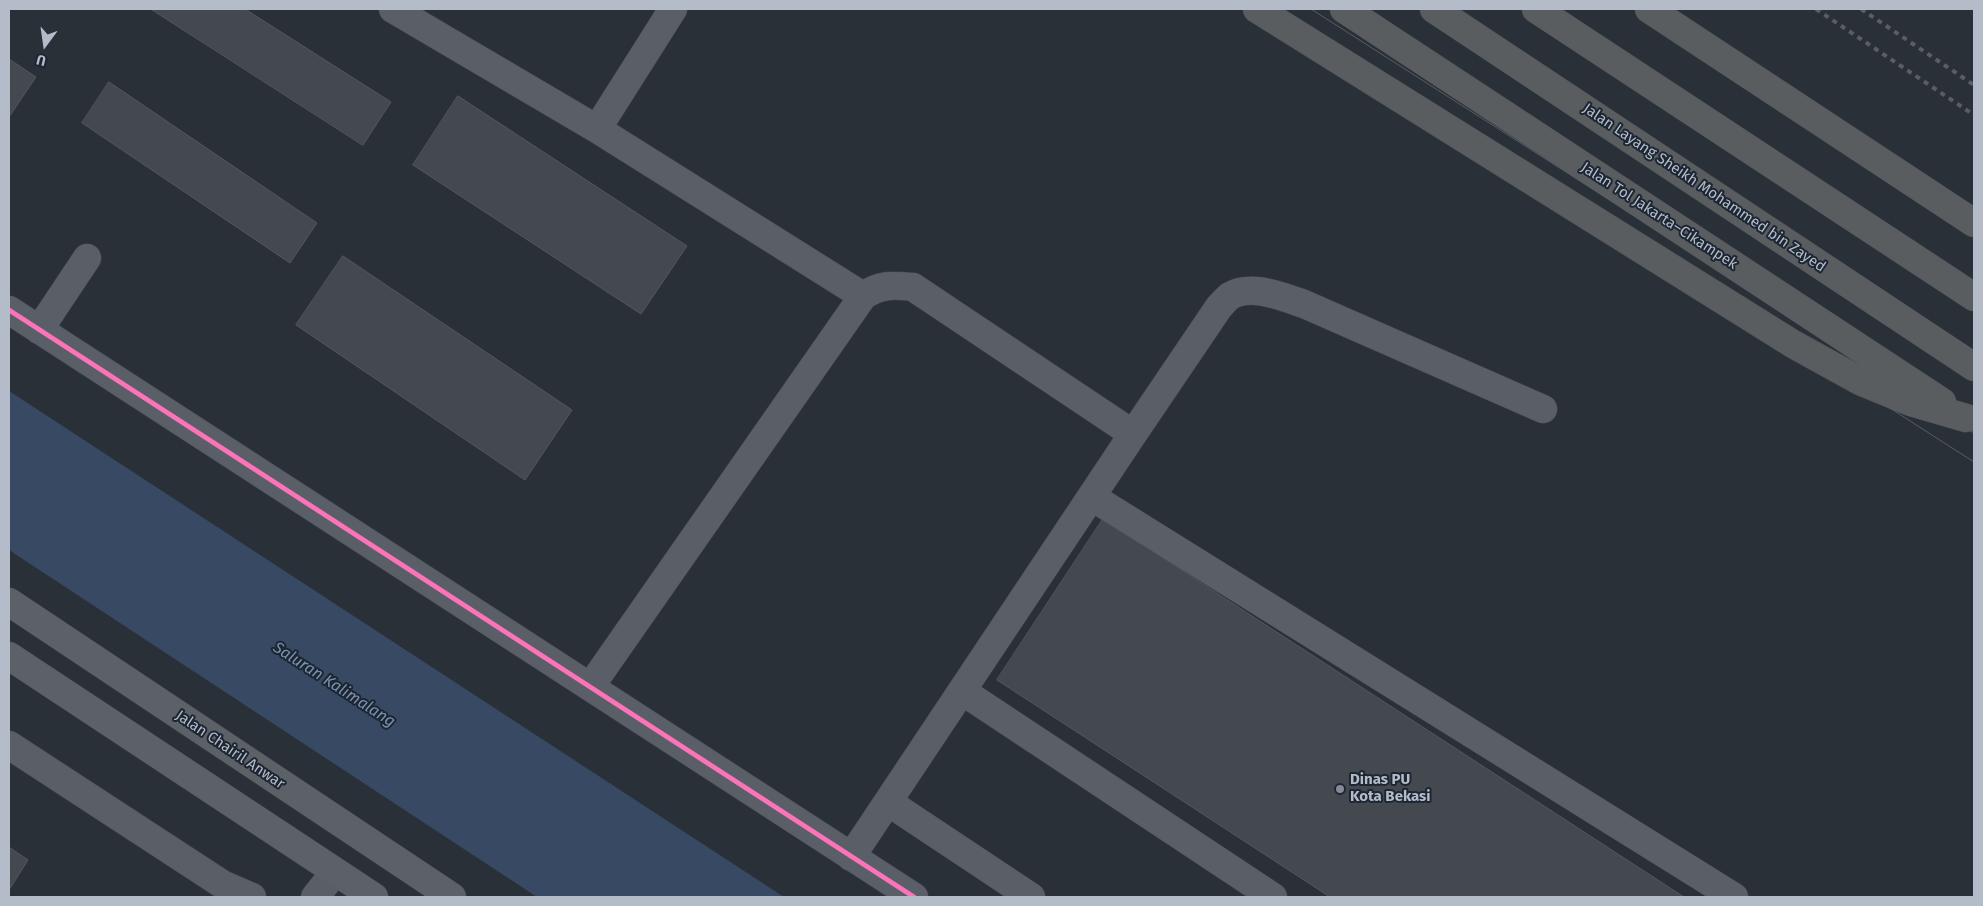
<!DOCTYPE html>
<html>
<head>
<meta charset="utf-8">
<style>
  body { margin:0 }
  #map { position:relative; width:1983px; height:906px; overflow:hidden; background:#2a3038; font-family:"Fira Sans",sans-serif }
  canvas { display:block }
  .frame { position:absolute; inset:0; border:10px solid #b4bcc9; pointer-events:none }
  .north { position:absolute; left:20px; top:20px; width:50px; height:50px; -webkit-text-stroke:4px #1d2633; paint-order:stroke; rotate:194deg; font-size:14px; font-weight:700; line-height:20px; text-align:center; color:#b4bcc9 }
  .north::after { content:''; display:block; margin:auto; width:18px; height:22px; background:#b4bcc9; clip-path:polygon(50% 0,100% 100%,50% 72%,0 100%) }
</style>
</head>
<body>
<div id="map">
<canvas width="1983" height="906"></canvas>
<div class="frame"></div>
<div class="north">U</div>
</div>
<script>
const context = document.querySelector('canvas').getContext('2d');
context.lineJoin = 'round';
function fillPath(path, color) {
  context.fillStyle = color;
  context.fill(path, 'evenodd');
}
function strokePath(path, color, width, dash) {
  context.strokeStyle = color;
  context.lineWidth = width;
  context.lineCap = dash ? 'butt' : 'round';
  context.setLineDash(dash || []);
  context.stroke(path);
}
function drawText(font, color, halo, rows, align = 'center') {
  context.font = font + ' "Fira Sans",sans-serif';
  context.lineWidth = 4;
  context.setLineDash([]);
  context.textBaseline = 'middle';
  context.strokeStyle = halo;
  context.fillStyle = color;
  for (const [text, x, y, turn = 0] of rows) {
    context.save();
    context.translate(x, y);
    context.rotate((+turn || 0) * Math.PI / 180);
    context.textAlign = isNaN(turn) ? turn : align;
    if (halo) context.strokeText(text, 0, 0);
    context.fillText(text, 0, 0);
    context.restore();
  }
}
fillPath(new Path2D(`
  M9,391l775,506h-247l-528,-347z`), '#384963');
const building = new Path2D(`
  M151,9h94l146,93 -28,43z
  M9,59l27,18 -27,40z
  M109,82l208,141 -27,40 -208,-140z
  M458,96l229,150 -46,68 -228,-149z
  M343,256l229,154 -47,70 -229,-155z
  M1103,519l581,378h-354l-333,-217z
  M9,847l19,13 -19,30z`);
fillPath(building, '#444950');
strokePath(building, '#52575f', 1);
const minor = new Path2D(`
  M393,9l204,120 266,167
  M597,129l76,-120
  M9,310l905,587
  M39,330l48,-72
  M1133,434l86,-127c3,-3 7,-8 11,-11 21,-13 53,1 74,8l239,105
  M1092,497l642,400
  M590,687l273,-391c17,-12 30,-11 50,-9l220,147 -282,423
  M962,691l311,206
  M9,745l213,139 30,13
  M888,802l143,95
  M315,897l20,-25`);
const major = new Path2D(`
  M9,602l443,295
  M9,656l365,241`);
const highway = new Path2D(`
  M1257,9l536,335 67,37 51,21 55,16
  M1344,9l598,393
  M1434,9l540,358
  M1536,9l438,288
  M1649,9l325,214`);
strokePath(minor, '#484c53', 29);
strokePath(major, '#484c55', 29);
strokePath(highway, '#474c53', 29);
strokePath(minor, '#5a5e66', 28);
strokePath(major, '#5c6168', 28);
strokePath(highway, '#5a5d60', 28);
strokePath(new Path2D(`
  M1268,9l706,453
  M1311,9l663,424`), '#595d64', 1);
strokePath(new Path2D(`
  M1816,9l158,106
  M1861,9l113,76`), '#595d64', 4, [5, 5]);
strokePath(new Path2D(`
  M9,310l905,587`), '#fb73b8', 5);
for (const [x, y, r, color] of [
  [1340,789,5,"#848b96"]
]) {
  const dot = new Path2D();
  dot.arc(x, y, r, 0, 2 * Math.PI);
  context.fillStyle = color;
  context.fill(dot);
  strokePath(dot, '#1d2633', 2);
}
drawText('15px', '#b4bcc9', '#1d2633', [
  ["Jalan Layang Sheikh Mohammed bin Zayed",1704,188,34],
  ["Jalan Tol Jakarta–Cikampek",1659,216,33],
  ["Jalan Chairil Anwar",230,750,34]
]);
drawText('bold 15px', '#b4bcc9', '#1d2633', [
  ["Dinas PU",1350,780],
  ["Kota Bekasi",1350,797]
], 'left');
drawText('italic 16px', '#7c92b1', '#1d2633', [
  ["Saluran Kalimalang",334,685,33]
]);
</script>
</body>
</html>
